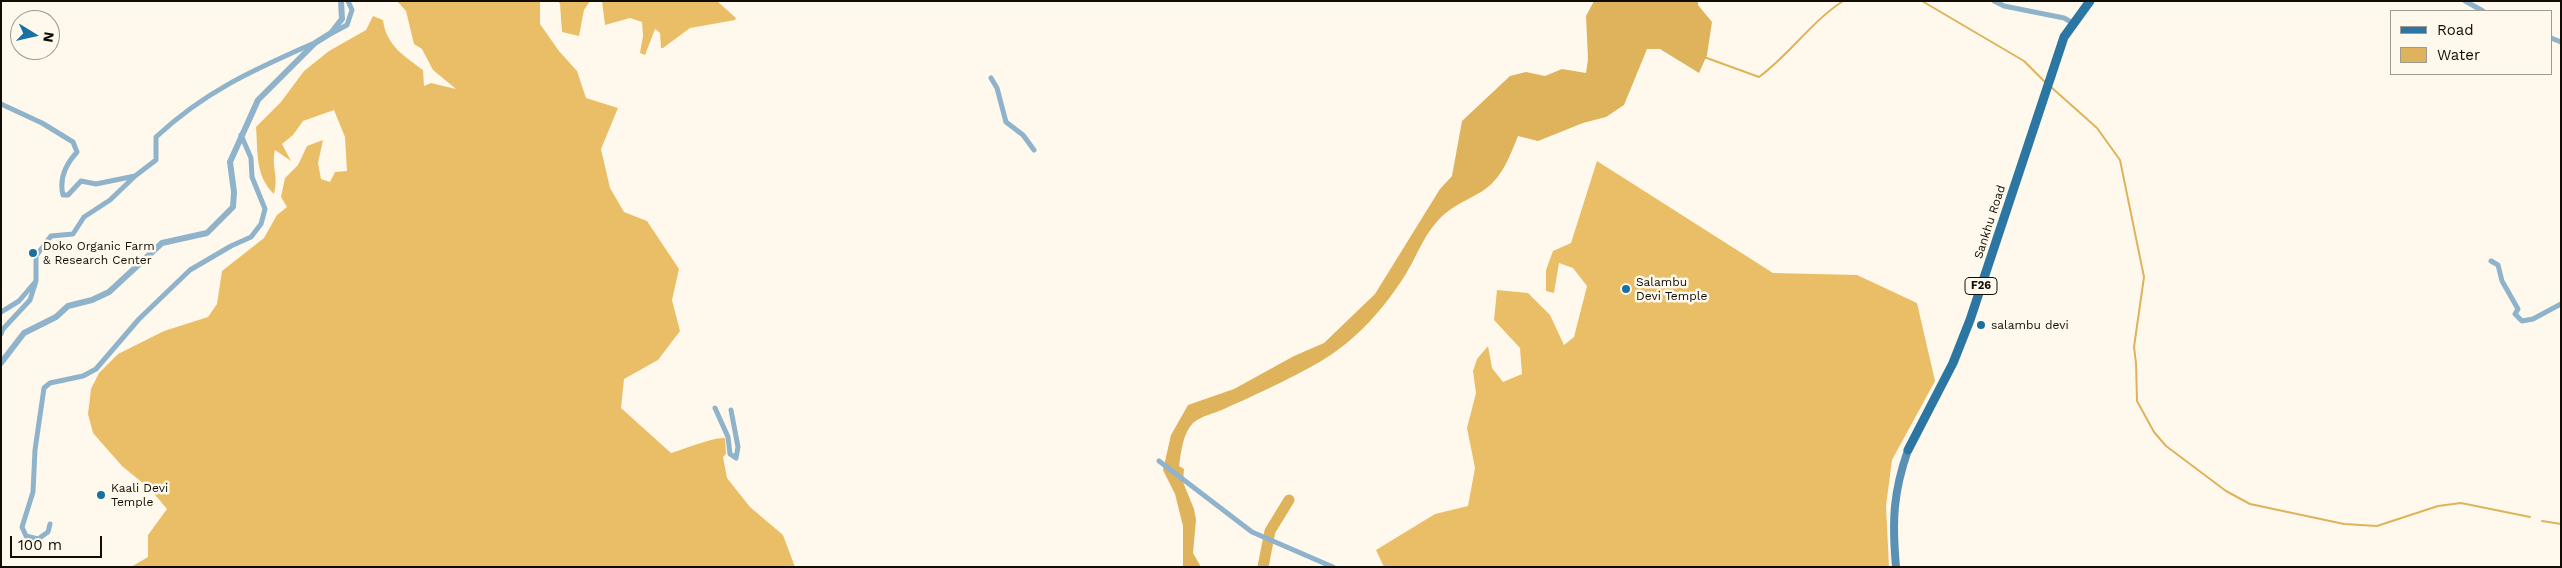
<!DOCTYPE html>
<html>
<head>
<meta charset="utf-8">
<style>
  body { margin:0 }
  #map { position:relative; width:2562px; height:568px; overflow:hidden; background:#fff9ed; font-family:"Work Sans",sans-serif }
  canvas { display:block }
  .frame { position:absolute; inset:0; border:2px solid #120d04; pointer-events:none }
  .legend { position:absolute; left:2390px; top:10px; width:162px; height:65px; box-sizing:border-box; background:#fff9ed; border:1px solid #a09b90; margin:0; padding:6px 9px; list-style:none; font-size:15px; color:#120d04 }
  .legend li { display:flex; align-items:center; gap:10px; height:25px }
  .legend b { width:25px; border:1px solid #a09b90 }
  .north { position:absolute; left:10px; top:10px; width:50px; height:50px; box-sizing:border-box; background:#fff9ed; border:1px solid #a09b90; border-radius:50%; rotate:99deg; font-size:14px; font-weight:700; line-height:20px; text-align:center; color:#120d04 }
  .north::after { content:''; display:block; margin:auto; width:18px; height:22px; background:#1871a0; clip-path:polygon(50% 0,100% 100%,50% 72%,0 100%) }
  .scale { position:absolute; left:10px; top:536px; width:92px; height:22px; box-sizing:border-box; border:2px solid #120d04; border-top:0; padding-left:6px; font-size:15px; line-height:18px; white-space:nowrap; color:#120d04; -webkit-text-stroke:4px #fff9ed; paint-order:stroke }
</style>
</head>
<body>
<div id="map">
<canvas width="2562" height="568"></canvas>
<div class="frame"></div>
<ul class="legend">
<li><b style="height:6px;background:#2b76a2"></b>Road</li>
<li><b style="height:14px;background:#deb35b"></b>Water</li>
</ul>
<div class="north">N</div>
<div class="scale">100 m</div>
</div>
<script>
const context = document.querySelector('canvas').getContext('2d');
context.lineJoin = 'round';
function fillPath(path, color) {
  context.fillStyle = color;
  context.fill(path, 'evenodd');
}
function strokePath(path, color, width, dash) {
  context.strokeStyle = color;
  context.lineWidth = width;
  context.lineCap = dash ? 'butt' : 'round';
  context.setLineDash(dash || []);
  context.stroke(path);
}
function drawText(font, color, halo, rows, align = 'center') {
  context.font = font + ' "Work Sans",sans-serif';
  context.lineWidth = 5;
  context.setLineDash([]);
  context.textBaseline = 'middle';
  context.strokeStyle = halo;
  context.fillStyle = color;
  for (const [text, x, y, turn = 0] of rows) {
    context.save();
    context.translate(x, y);
    context.rotate((+turn || 0) * Math.PI / 180);
    context.textAlign = isNaN(turn) ? turn : align;
    if (halo) context.strokeText(text, 0, 0);
    context.fillText(text, 0, 0);
    context.restore();
  }
}
fillPath(new Path2D(`
  M397,1h143v23l19,27 18,20 9,27 32,10 -17,41 9,39 14,24 23,9 32,48 -7,31 8,31 -22,29 -34,19 -3,29 50,45c14,-4 42,-16 54,-15l1,16 -3,3 4,21 23,29 33,28 12,32h-664l17,-10v-22l19,-26 -17,-20 -28,-23 -29,-33 -5,-19 3,-25 8,-16 19,-19 46,-23 44,-14 9,-13 5,-33 42,-33 13,-23 10,-8 -6,-10 4,-19 13,-13 9,-19 16,-6 -5,23 3,16 9,3 5,-10 12,-1 -2,-34 -11,-27 -31,11 -10,14 -11,9 9,17 -16,-11c-4,18 4,25 -1,44 -19,-18 -16,-42 -18,-67l25,-25 23,-31 25,-20 37,-21 7,-14 10,4c3,25 21,36 40,50l1,16 7,-3 25,6 -23,-19 -11,-21 -8,-5 -8,-33z
  M558,1h32l-6,9 -5,26 -17,-4 -2,-28z
  M602,1h115l19,17 -1,2 -45,8 -27,20h-2l-1,-15 -5,-4 -10,26 -5,-2 3,-17 -1,-14 -12,-4 -25,7z
  M1597,161l176,112 84,2 60,28 18,78 -43,79 -6,46 3,61h-505l-8,-17 59,-36 33,-8 7,-38 -8,-40 9,-35 -3,-22 4,-12 11,-13 4,22 11,14 19,-8 -2,-26 -26,-28 3,-30 31,3 22,22 14,30 10,-8 13,-51 -14,-18 -14,-5 -5,30 -8,-2v-21l7,-19 18,-8z`), '#eabe67');
fillPath(new Path2D(`
  M1594,1h104v4l14,17 -5,33 -8,18 -39,-24h-13l-23,56 -18,12 -23,6 -45,18 -20,-5c-9,22 -16,43 -37,56 -17,10 -34,16 -46,32 -13,15 -20,36 -31,53 -20,31 -46,61 -78,81 -29,18 -71,37 -102,51 -11,5 -21,6 -31,14 -10,10 -12,29 -14,43l5,3 -1,13 11,27 2,11 -3,33 8,14h-18v-41l-8,-32 -12,-24 8,-35 17,-30 46,-16 60,-33 30,-13 51,-49 65,-105 12,-13 10,-55 48,-45 16,-4 19,4 17,-7 24,4 2,-14 -2,-43z`), '#deb35b');
strokePath(new Path2D(`
  M1922,1l102,60 21,21
  M1704,57l55,20c31,-23 52,-55 84,-76
  M2051,87l46,41 23,32 24,117 -10,70 2,16 1,38 17,31 12,14 60,45 24,13 94,20 33,2 61,-20 23,-3 69,14
  M2542,521l19,3`), '#deb35b', 2);
strokePath(new Path2D(`
  M1263,567l7,-36 19,-31`), '#deb35b', 11);
strokePath(new Path2D(`
  M1994,1l10,5 60,12 9,5
  M2465,1l18,10
  M332,33l15,-8 5,-15 -4,-9
  M2551,38l10,4
  M991,78l6,10 9,34 17,13 11,15
  M1,104l41,19 31,19 4,10c-11,12 -18,27 -14,43h5l13,-14 15,3 39,-8 21,-16v-23c48,-45 97,-67 156,-93
  M2491,261l7,4 4,16 16,28 -3,5 7,7 11,-2 28,-15
  M36,281v-25l15,-20 22,-2 11,-17 26,-17 24,-23
  M1,312l18,-11 17,-20 -6,19 -27,29 -2,5
  M715,408l13,29 2,17 6,4 2,-11 -7,-37
  M1159,461l93,71 81,35
  M50,524l-2,8 -10,7 -12,-3 -4,-9 11,-35 2,-42 9,-62 6,-5 33,-7 13,-7 43,-50 51,-49 41,-24 20,-9 10,-13 4,-15 -13,-32 -1,-19 -10,-23`), '#8fb3cb', 5);
strokePath(new Path2D(`
  M1,363l23,-30 32,-16 12,-11 24,-6 17,-8 53,-49 45,-10 26,-26 1,-15 -4,-30 28,-62 57,-57 16,-10 11,-14 -1,-18`), '#8fb3cb', 6);
strokePath(new Path2D(`
  M1896,567c-4,-46 -3,-74 12,-117`), '#5990b4', 8);
strokePath(new Path2D(`
  M1908,450l45,-87 17,-43 94,-283 26,-36`), '#2b76a2', 9);
for (const [x, y, r, color] of [
  [33,253,5,"#1871a0"],
  [1626,289,5,"#1871a0"],
  [1981,325,5,"#1871a0"],
  [101,495,5,"#1871a0"]
]) {
  const dot = new Path2D();
  dot.arc(x, y, r, 0, 2 * Math.PI);
  context.fillStyle = color;
  context.fill(dot);
  strokePath(dot, '#fff9ed', 2);
}
for (const [x, y, w] of [
  [1981,286,32]
]) {
  const box = new Path2D();
  box.roundRect(x - w / 2, y - 8.5, w, 17, 4);
  context.fillStyle = '#fff9ed';
  context.fill(box);
  strokePath(box, '#120d04', 1);
}
drawText('bold 11px', '#120d04', null, [
  ["F26",1981,286]
]);
drawText('12px', '#120d04', '#fff9ed', [
  ["Sankhu Road",1990,222,-72]
]);
drawText('12px', '#120d04', '#fff9ed', [
  ["Doko Organic Farm",43,246],
  ["& Research Center",43,260],
  ["Salambu",1636,282],
  ["Devi Temple",1636,296],
  ["salambu devi",1991,325],
  ["Kaali Devi",111,488],
  ["Temple",111,502]
], 'left');
</script>
</body>
</html>
